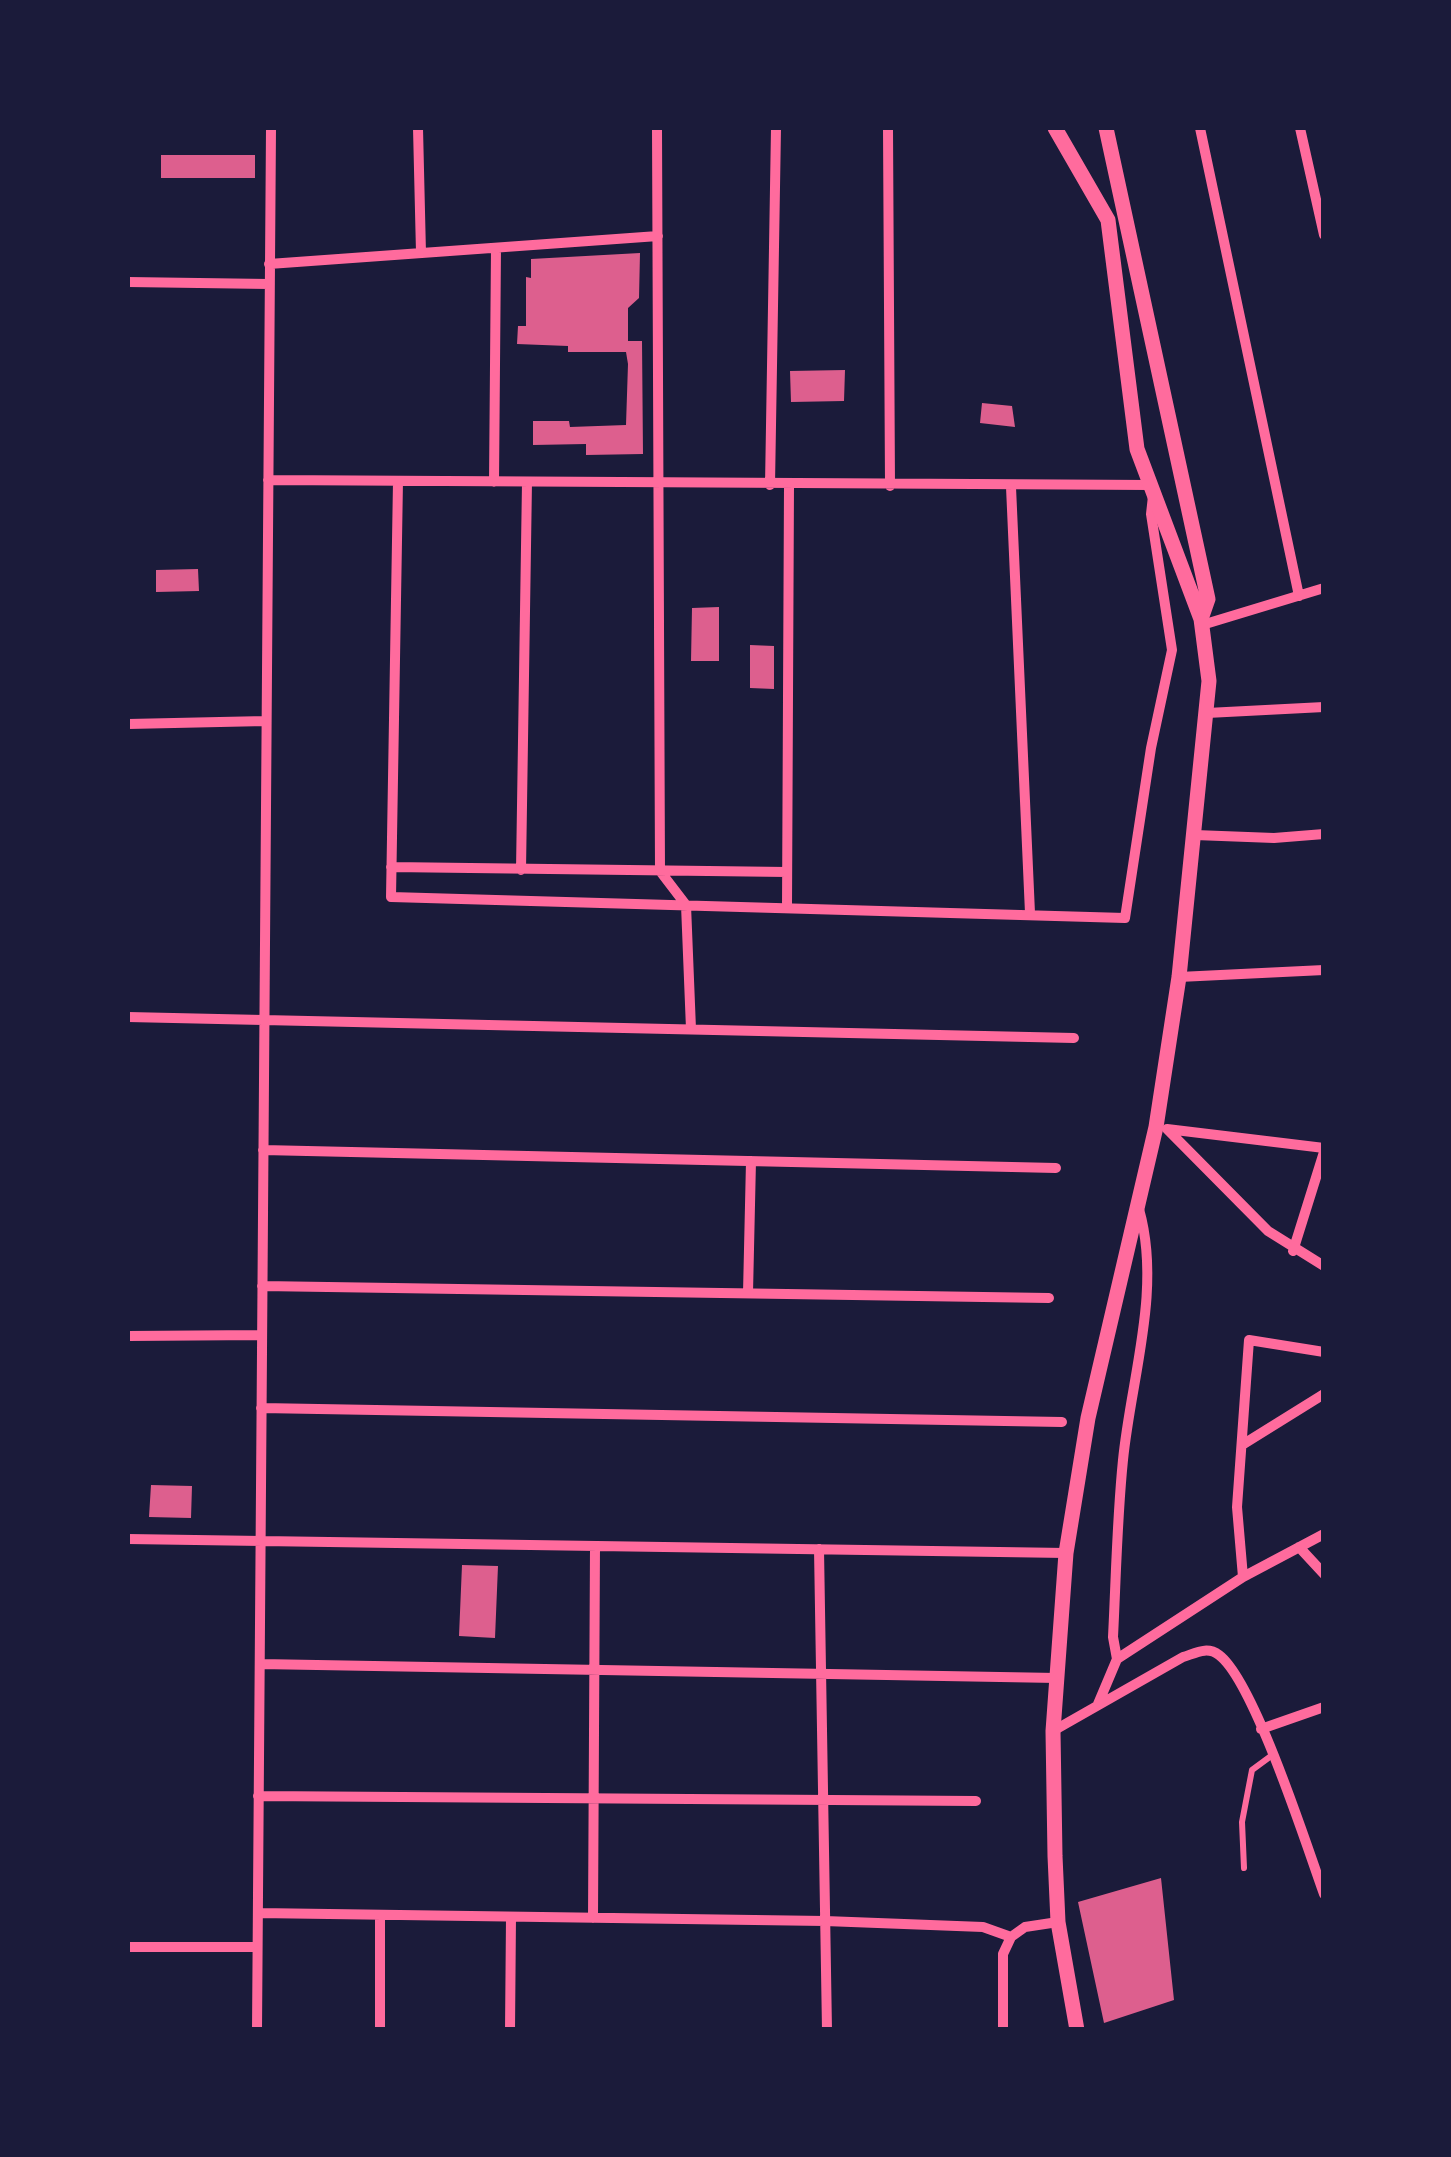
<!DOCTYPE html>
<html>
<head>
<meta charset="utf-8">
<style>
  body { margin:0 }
  #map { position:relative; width:1451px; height:2157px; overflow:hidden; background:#1b1b3a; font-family:"IBM Plex Sans",sans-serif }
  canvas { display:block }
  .frame { position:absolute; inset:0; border:130px solid #1b1b3a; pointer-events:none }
</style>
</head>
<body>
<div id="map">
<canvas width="1451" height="2157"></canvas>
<div class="frame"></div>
</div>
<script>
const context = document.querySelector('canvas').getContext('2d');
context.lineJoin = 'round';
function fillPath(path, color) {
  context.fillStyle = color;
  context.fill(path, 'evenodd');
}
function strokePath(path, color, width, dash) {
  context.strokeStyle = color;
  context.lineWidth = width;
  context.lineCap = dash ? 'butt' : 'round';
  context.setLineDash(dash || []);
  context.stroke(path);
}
fillPath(new Path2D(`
  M161,155h94v23h-94z
  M640,253l-1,45 -11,10v33h14l1,113 -57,1v-11l-53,1v-24h36l1,6 56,-2 2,-61 -2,-12h-58v-6l-51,-2 1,-18h8v-49l5,1v-19z
  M845,370l-1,31 -53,1 -1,-31z
  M982,403l30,3 3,21 -35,-4z
  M198,569l1,22 -43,1v-22z
  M719,607v54h-28l1,-53z
  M750,645l24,1v43l-24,-1z
  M151,1485l41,1 -1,32 -42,-1z
  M462,1565l36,1 -3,72 -36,-2z
  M1161,1878l13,122 -70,23 -26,-121z`), '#dd5f8e');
strokePath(new Path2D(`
  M1244,1868l-2,-46 10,-52 19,-14`), '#ff6b9d', 6);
strokePath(new Path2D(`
  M418,128l3,125
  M657,128l3,743 26,34 5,124
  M888,128l2,358
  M1200,128l99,468
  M1300,128l24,107
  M269,264l389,-28
  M128,282l141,2
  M268,480l882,5
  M398,481l-7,416 734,21 26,-170 21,-98 -21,-136 2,-18
  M494,482l2,-234
  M770,485l6,-357
  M1011,487l19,426
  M1202,625l122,-37
  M1207,713l117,-6
  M128,724l138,-3
  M1195,835l79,3 50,-4
  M391,867l396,5
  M521,870l6,-388
  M787,907l2,-422
  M1179,977l145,-7
  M128,1017l946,21
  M1167,1129l101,102 56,35
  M1167,1129l157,19
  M263,1150l793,18
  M1293,1251l31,-99
  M262,1286l787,12
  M748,1293l3,-132
  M128,1336l134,-1
  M261,1408l801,14
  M1242,1445l82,-51
  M128,1539l938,14
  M1299,1547l25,27
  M819,1549l8,481
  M1243,1577l-6,-70 12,-167 75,12
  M1117,1659l-4,-22c3,-59 4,-118 10,-177 8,-82 39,-170 16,-251
  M260,1664l797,14
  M1098,1704l19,-45 126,-82 81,-43
  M1261,1729l63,-22
  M1053,1731l130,-74c13,-4 24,-11 36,-2 35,26 88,192 105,239
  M258,1796l718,5
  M258,1913l567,8 158,6 28,10 14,-10 33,-5
  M593,1918l2,-372
  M128,1947h129
  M257,2030l14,-1902
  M380,2030v-115
  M510,2030l1,-113
  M1003,2030v-76l8,-17`), '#ff6b9d', 10);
strokePath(new Path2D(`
  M1055,128l53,92 29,229 64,170 8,62 -30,296 -23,150 -68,291 -22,135 -13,178 2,125 3,66 19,108
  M1106,128l102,471 -7,20`), '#ff6b9d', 15);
</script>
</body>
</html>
